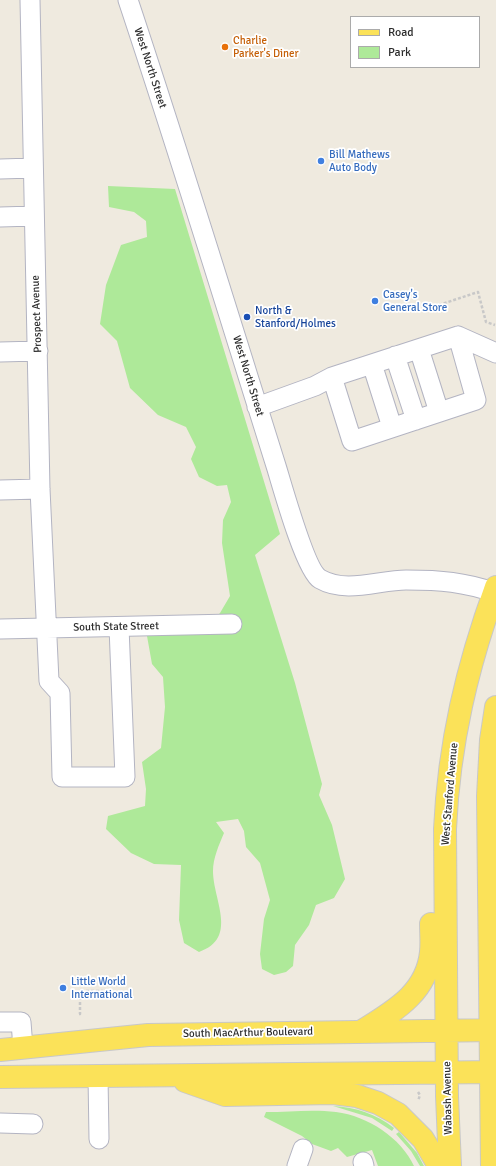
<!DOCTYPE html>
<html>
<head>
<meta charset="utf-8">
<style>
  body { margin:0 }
  #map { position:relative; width:496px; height:1166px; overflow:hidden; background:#efeadf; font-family:Signika,sans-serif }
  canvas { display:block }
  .legend { position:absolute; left:350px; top:16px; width:130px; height:52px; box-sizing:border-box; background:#fff; border:1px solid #ababab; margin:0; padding:5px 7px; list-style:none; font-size:12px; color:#2d2d2d }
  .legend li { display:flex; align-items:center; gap:8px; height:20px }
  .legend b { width:20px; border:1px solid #ababab }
</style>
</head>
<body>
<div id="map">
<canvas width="496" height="1166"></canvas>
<ul class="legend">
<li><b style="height:5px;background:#fbe259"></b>Road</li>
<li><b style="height:11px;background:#aee999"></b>Park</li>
</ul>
</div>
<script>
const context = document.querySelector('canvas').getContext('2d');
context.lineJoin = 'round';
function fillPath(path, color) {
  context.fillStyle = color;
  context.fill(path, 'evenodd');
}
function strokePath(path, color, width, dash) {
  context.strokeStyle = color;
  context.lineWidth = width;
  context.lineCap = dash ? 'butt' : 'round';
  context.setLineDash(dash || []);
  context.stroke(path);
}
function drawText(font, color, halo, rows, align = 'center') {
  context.font = font + ' Signika,sans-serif';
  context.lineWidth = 3.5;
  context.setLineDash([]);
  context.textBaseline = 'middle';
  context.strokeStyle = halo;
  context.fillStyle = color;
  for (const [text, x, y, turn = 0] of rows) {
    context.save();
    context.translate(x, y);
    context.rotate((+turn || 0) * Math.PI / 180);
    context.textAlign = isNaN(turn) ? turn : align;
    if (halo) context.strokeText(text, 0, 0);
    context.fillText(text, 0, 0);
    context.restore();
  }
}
fillPath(new Path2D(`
  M108,186l67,3 105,345 -25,21 40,128 27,101 -3,11 13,30 13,54 -11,19 -18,7 -7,20 -14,20 -2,21 -7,6 -12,3 -12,-6 -2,-15 4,-35 6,-19 -10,-37 -14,-16 -2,-16 -6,-12 -22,3 8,11c-5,12 -11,25 -11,38 0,29 26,67 -14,81l-15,-9 -5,-23 2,-55 -27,-1 -23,-11 -25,-24 2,-13 37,-10 1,-17 -4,-27 19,-14 4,-41 -2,-30 -11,-13 -5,-28 19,-7 39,-1 15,-15 10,-17 -8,-53 1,-23 8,-18 -4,-17 -10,1 -18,-9 -8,-18 5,-12 -10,-20 -28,-12 -28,-27 -13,-47 -17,-17 6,-39 15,-40 26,-8 -1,-16 -12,-9 -25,-5z
  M333,1106c23,1 43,8 61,22l-2,3 -20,-13z
  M266,1112c23,0 47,-3 70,0 32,4 65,26 78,54h-36l-6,-16 -25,7 -9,-9 -7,3 -19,-7 -10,-8 -38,-19z
  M399,1132l18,21 7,13h-4l-9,-15 -15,-17z`), '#aee999');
const minor = new Path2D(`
  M30,0l10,489 9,192 11,12 2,84h63l-6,-150
  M128,0c52,156 100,313 149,469 6,20 29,102 43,110 26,15 59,1 86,1 35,0 58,2 90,13
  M0,169l33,-1
  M0,217l34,-1
  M419,349l20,63
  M0,352l38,-1
  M395,356l21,64
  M372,364l20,63
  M332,377l20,64 124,-41 -18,-64
  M257,407l58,-21 17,-9 126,-41 38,17
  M0,490l40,-1
  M0,629l232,-5
  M0,1022h21l2,26
  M98,1076l1,63
  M0,1123l33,1
  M363,1162l1,4
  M297,1166l6,-17`);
const major = new Path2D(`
  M362,1031c32,-20 65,-38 69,-79 1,-9 0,-19 0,-28
  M0,1050l148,-15 348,-5
  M0,1077l496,-5
  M185,1081l40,14 108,-2 24,3 21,7 20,11 25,25 16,27
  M450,1166l-3,-70 -2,-267c4,-86 22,-162 51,-242
  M492,1166l-4,-370 3,-56 5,-33`);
strokePath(minor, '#b3b4c2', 21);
strokePath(major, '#c8c8c8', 24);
strokePath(new Path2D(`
  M439,305l39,-13 8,30 9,3
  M79,1014h1v-23h23
  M418,1092l2,3 -2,6`), '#c8c8c8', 2.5, [3, 2]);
strokePath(minor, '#fff', 19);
strokePath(major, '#fbe259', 22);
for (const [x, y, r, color] of [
  [225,47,4,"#e8710a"],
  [321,161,4,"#3f7fe0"],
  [375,301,4,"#3f7fe0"],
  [247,317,4,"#1a4fb4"],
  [63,988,4,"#3f7fe0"]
]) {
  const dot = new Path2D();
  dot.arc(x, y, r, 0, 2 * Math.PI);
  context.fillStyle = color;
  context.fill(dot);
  strokePath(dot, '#fff', 1.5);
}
drawText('11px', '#c56008', '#fff', [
  ["Charlie",233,41],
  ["Parker's Diner",233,54]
], 'left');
drawText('11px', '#2d2d2d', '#fff', [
  ["West North Street",150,68,72],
  ["Prospect Avenue",37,314,-92],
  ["West North Street",248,376,73],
  ["South State Street",116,627,-1],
  ["West Stanford Avenue",450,794,-85],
  ["South MacArthur Boulevard",248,1033,-1],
  ["Wabash Avenue",448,1098,-91]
]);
drawText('11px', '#366cbe', '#fff', [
  ["Bill Mathews",329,155],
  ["Auto Body",329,168],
  ["Casey's",383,295],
  ["General Store",383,308],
  ["Little World",71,982],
  ["International",71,995]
], 'left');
drawText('11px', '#164399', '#fff', [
  ["North &",255,311],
  ["Stanford/Holmes",255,324]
], 'left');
</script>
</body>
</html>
